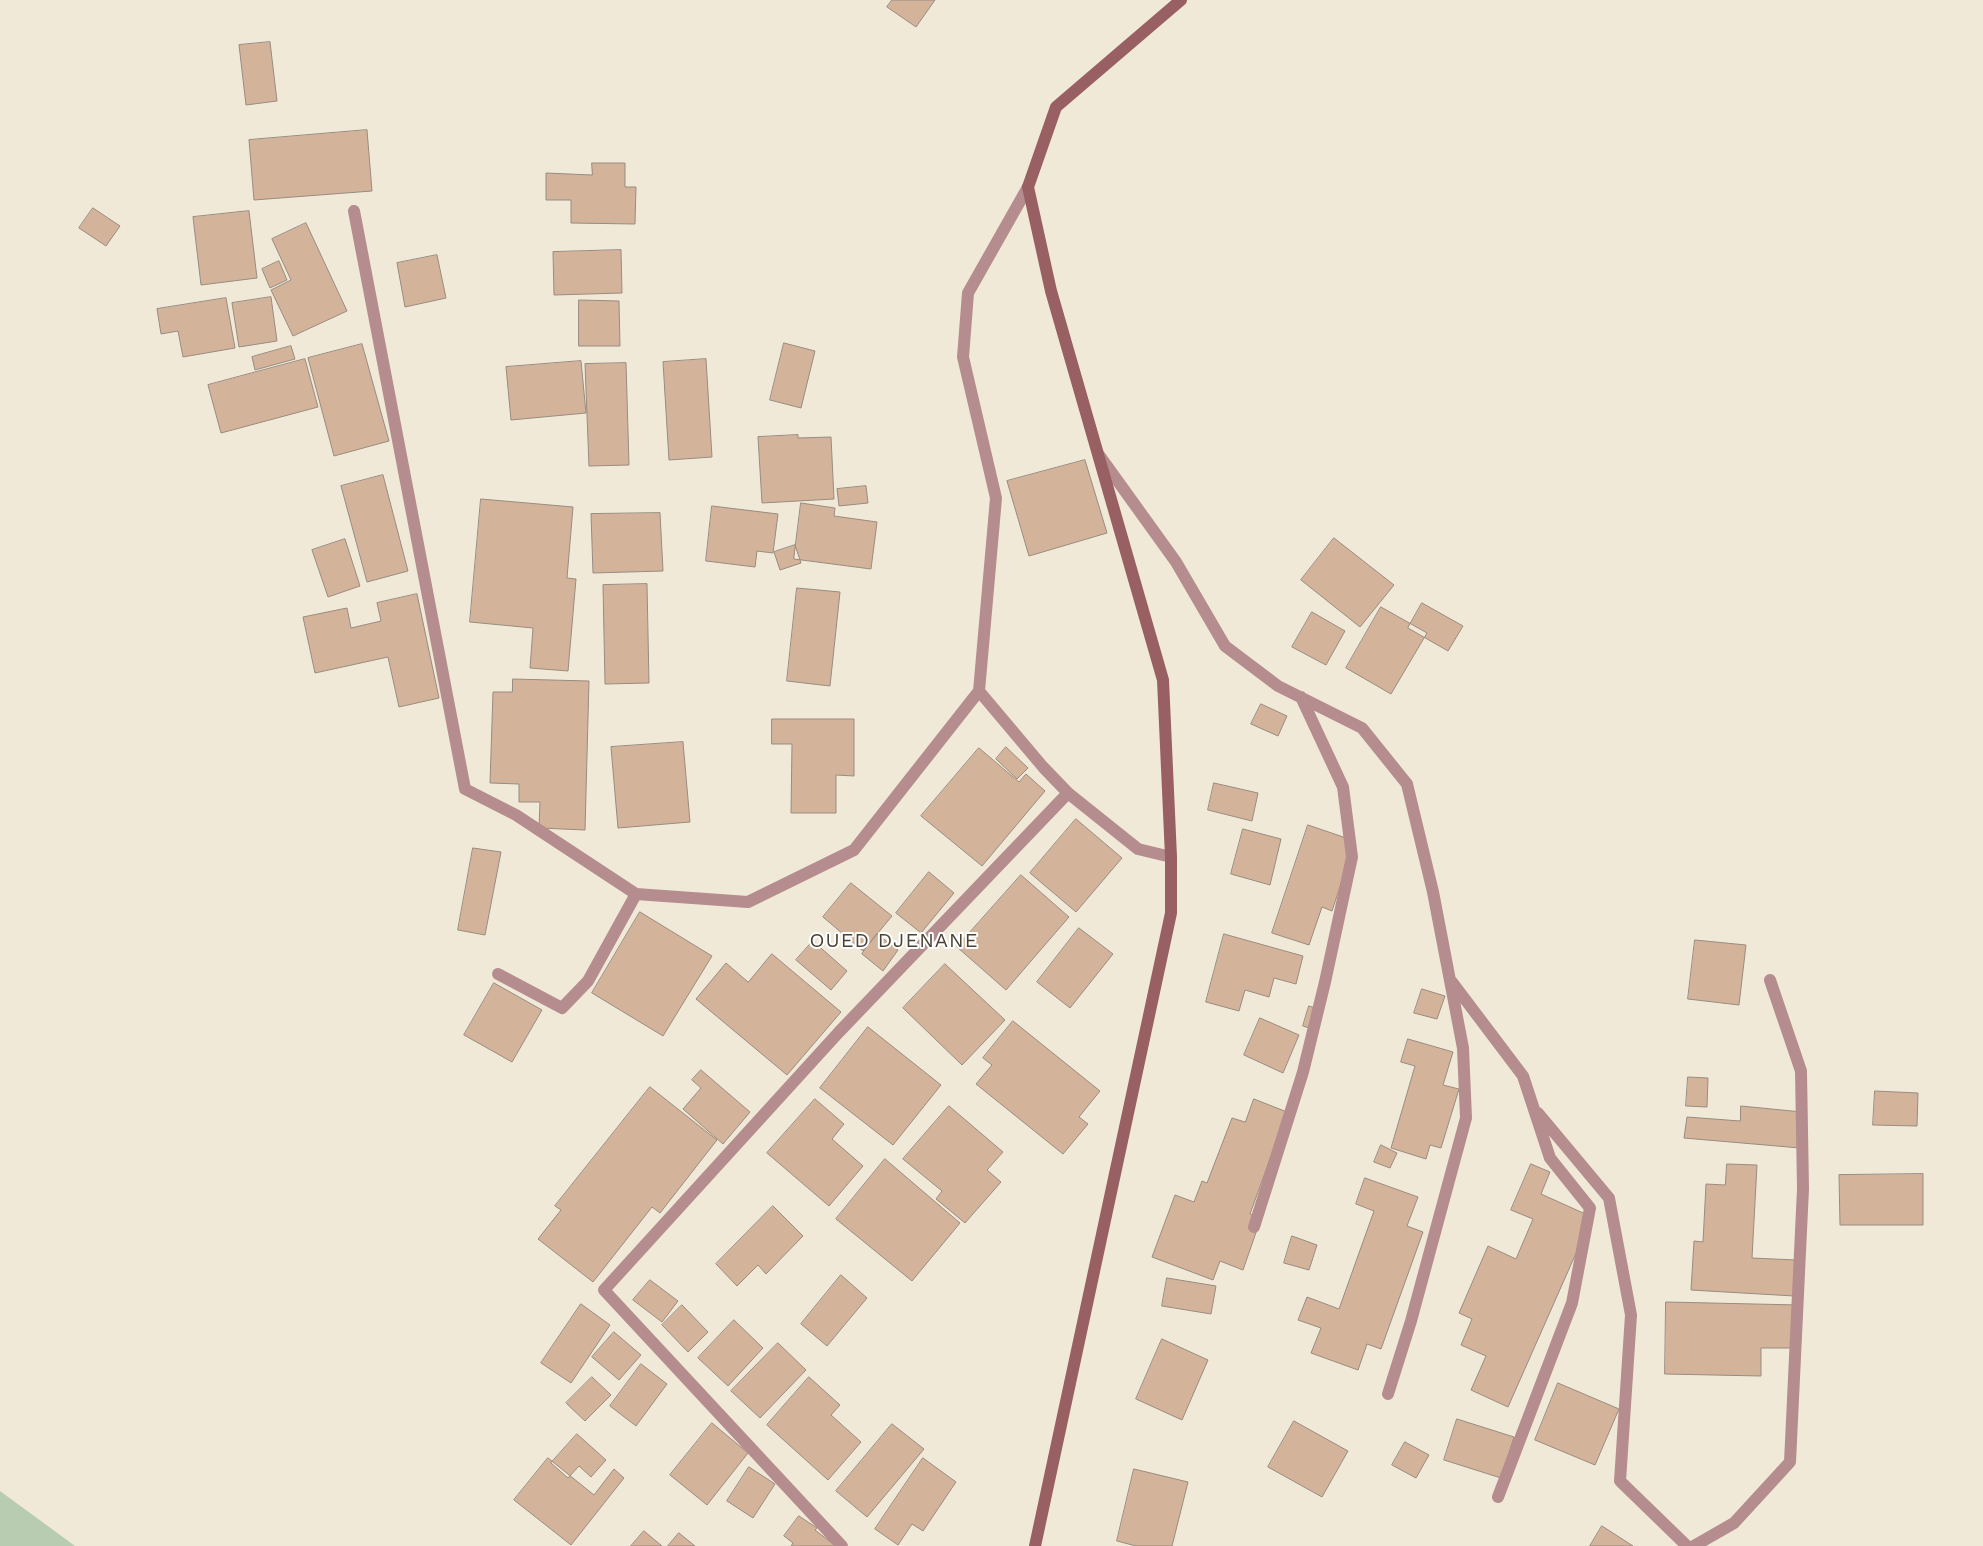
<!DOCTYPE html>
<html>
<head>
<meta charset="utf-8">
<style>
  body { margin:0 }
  canvas { display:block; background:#f1e9d8 }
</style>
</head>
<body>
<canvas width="1983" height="1546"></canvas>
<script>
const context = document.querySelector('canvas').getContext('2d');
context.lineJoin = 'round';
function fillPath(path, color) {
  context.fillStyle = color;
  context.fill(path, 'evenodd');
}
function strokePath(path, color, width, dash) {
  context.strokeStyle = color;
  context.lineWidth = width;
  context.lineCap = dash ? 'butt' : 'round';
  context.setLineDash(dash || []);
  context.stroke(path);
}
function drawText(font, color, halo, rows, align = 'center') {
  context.font = font + ' "Work Sans",sans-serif';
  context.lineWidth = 4;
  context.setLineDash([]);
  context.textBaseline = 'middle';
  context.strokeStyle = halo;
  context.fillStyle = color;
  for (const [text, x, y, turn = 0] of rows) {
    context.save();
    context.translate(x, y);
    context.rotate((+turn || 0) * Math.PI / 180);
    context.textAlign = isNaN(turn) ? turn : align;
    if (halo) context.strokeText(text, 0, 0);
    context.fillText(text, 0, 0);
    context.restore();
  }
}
fillPath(new Path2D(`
  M0,1491l75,55h-75z`), '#b7ccb1');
const building = new Path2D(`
  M892,0h43l-19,27 -29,-20z
  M270,42l7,59 -31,4 -7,-60z
  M367,130l5,61 -118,9 -5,-60z
  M592,163h33v24h11l-1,37 -64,-1v-23h-25v-27l46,2z
  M93,208l27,18 -14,20 -27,-18z
  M249,211l8,67 -56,7 -8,-68z
  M306,223l41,88 -54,25 -22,-46 20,-10 -19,-41z
  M621,250l1,43 -68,2 -1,-43z
  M437,255l9,43 -41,9 -8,-44z
  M279,261l8,19 -17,8 -8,-19z
  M271,297l6,44 -38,6 -7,-44z
  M226,298l9,50 -52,9 -5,-26 -17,3 -4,-25z
  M579,300l40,1 1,45h-41z
  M784,343l31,8 -14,57 -31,-8z
  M362,344l27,97 -55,15 -26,-98z
  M291,346l4,13 -40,11 -3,-13z
  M305,359l13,48 -97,26 -13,-48z
  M706,359l6,98 -43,3 -6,-98z
  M581,361l5,52 -75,7 -5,-53z
  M626,363l3,102 -40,1 -4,-102z
  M798,435v3l33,-1 3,62 -72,4 -4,-66z
  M1085,460l22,73 -78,23 -22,-75z
  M383,475l25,96 -41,11 -26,-96z
  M866,486l2,17 -29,3 -2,-17z
  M481,499l92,8 -6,71 9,1 -8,92 -38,-3 3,-40 -63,-6z
  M801,503l34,5 -1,8 43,6 -6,47 -77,-10z
  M712,506l66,8 -5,39 -16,-2 -2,16 -49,-6z
  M660,513l3,58 -70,2 -2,-59z
  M1334,538l60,47 -34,42 -59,-47z
  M345,539l15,47 -32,11 -16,-47z
  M795,545l6,18 -21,7 -6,-18z
  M647,584l2,99 -44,1 -2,-99z
  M797,588l43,4 -10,94 -43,-5z
  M417,594l22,104 -40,9 -11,-50 -73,16 -12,-56 44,-9 4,20 30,-7 -4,-18z
  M1422,603l41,23 -15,25 -40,-23z
  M1381,607l46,26 -36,61 -45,-26z
  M1312,612l33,19 -19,34 -34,-18z
  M513,679l76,2 -4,149 -46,-2 1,-26h-21v-18l-29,-1 3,-91h19z
  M1261,704l26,12 -9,20 -27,-12z
  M772,719h82v57l-18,-1v38h-45l1,-69h-20z
  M683,742l7,80 -72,6 -7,-81z
  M1006,747l22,21 -11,11 -21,-20z
  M979,748l40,34 7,-8 19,17 -63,75 -61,-50z
  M1214,783l44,10 -6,28 -44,-11z
  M1076,819l46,39 -46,54 -46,-39z
  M1308,825l47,16 -23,70 -10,-4 -13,38 -37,-12z
  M1243,829l38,10 -11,46 -39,-11z
  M473,848l28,4 -16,83 -27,-5z
  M929,872l25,21 -33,40 -25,-20z
  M1021,875l48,42 -63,73 -49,-43z
  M851,883l41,33 -29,35 -40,-34z
  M640,912l72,44 -49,80 -71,-43z
  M1079,928l34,26 -43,54 -33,-26z
  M877,934l21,16 -15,21 -21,-17z
  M1224,934l79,22 -7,28 -22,-6 -5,19 -24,-7 -6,21 -33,-9z
  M1695,940l51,5 -7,60 -51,-6z
  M813,941l34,30 -16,19 -35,-30z
  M772,954l69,58 -54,63 -91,-76 30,-36 22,19z
  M945,964l60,56 -43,45 -59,-57z
  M494,983l48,27 -30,52 -48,-27z
  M1422,989l23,7 -8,23 -23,-6z
  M1309,1006l12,4 -6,20 -12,-4z
  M1260,1018l39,17 -16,38 -39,-18z
  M1013,1021l87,70 -21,26 9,7 -25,30 -87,-70 16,-19 -9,-7z
  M868,1027l73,58 -48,60 -73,-57z
  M1408,1039l45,13 -10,33 16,4 -18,59 -11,-3 -4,14 -35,-11 24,-82 -14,-4z
  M701,1070l49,42 -27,32 -40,-35 18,-21 -9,-8z
  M1688,1077l20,1 -1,29 -21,-1z
  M650,1087l67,53 -57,73 -8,-6 -59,75 -55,-43 23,-29 -6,-4z
  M1875,1091l43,2 -1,33 -44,-1z
  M815,1099l29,25 -12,15 31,27 -34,40 -62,-53z
  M1254,1099l33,13 -37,102 11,4 -18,52 -23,-9 -7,19 -61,-23 23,-62 19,7 8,-21 5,2 25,-65 13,4z
  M949,1106l54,46 -16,18 14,12 -36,41 -29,-24 6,-8 -39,-32z
  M1741,1106l61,6 -2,36 -116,-10 3,-21 53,4z
  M1381,1145l16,8 -7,15 -16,-6z
  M885,1159l75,64 -48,58 -76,-62z
  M1531,1164l19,8 -9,22 51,23 -84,190 -37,-17 15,-34 -25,-11 11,-26 -13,-6 29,-67 28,13 17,-40 -22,-9z
  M1727,1164l30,1 -5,93 44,2 -2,36 -103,-6 3,-49 9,1 3,-58 19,1z
  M1923,1174v51h-83l-1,-50z
  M1365,1178l53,19 -11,29 16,6 -42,117 -14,-5 -9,26 -47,-17 10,-25 -23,-8 9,-23 32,12 35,-98 -18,-7z
  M773,1206l30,30 -37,38 -8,-9 -21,21 -21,-22z
  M1292,1236l25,9 -8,25 -25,-7z
  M841,1275l26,23 -40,48 -26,-22z
  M1167,1278l49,8 -5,28 -49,-8z
  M650,1280l28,21 -16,21 -29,-22z
  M1666,1302l133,3 -1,43h-37v28l-96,-2z
  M581,1304l29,21 -39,58 -30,-20z
  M682,1305l26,27 -20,20 -26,-27z
  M734,1320l29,28 -35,38 -30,-28z
  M614,1332l27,23 -22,25 -27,-23z
  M1162,1339l46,21 -26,60 -46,-21z
  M778,1343l28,27 -46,48 -29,-27z
  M641,1364l26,20 -31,42 -26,-20z
  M592,1377l19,18 -26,26 -19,-18z
  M809,1377l31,28 -9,10 30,27 -33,38 -61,-55z
  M1558,1383l61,26 -24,56 -60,-25z
  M1457,1419l57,18 -13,41 -57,-18z
  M1294,1421l54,30 -26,46 -54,-30z
  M712,1423l36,30 -41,52 -37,-30z
  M892,1424l32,25 -57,68 -31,-26z
  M577,1434l29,26 -15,17 -12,-11 -11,12 -17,-15z
  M1405,1442l24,13 -13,23 -24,-13z
  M548,1458l46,37 20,-26 10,9 -53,67 -57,-45z
  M923,1458l33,24 -33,49 -11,-7 -14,21 -23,-16z
  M749,1467l26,17 -22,34 -26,-17z
  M1134,1469l54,13 -16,64h-36l-19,-5z
  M799,1516l18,12 -2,2 21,16h-45l2,-3 -9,-7z
  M1602,1526l31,20h-43z
  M644,1531l18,15h-31z
  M679,1533l16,13h-27z`);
fillPath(building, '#d3b49a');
strokePath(building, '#998b80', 1);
strokePath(new Path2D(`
  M498,974l64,34 26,-27 48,-87`), '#b58d8f', 12);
strokePath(new Path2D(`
  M354,211l111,578 51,26 120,79 112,8 106,-52 125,-159 17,-193 -33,-141 5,-64 60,-106
  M1099,455l77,107 49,84 53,40 84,42 45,56 26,108 30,156 3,70 -55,203 -23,73
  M979,691l64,76 25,26 70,56 33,8
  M1452,982l71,94 27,82 40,50 -18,95 -74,194
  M1538,1113l71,85 22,117 -11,166 67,65
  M1254,1227l49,-155 22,-90 27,-125 -9,-70 -42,-90
  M842,1546l-238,-256 235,-258 229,-239
  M1694,1546l40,-23 56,-61 13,-273 -2,-118 -31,-91`), '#b58d8f', 12);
strokePath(new Path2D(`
  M1035,1546l136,-633v-56l-8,-177 -112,-389 -23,-104 28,-80 125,-107`), '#996064', 12);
context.letterSpacing = '1px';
drawText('20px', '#494235', '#fff', [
  ["OUED DJENANE",894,941]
]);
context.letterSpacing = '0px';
</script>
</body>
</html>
